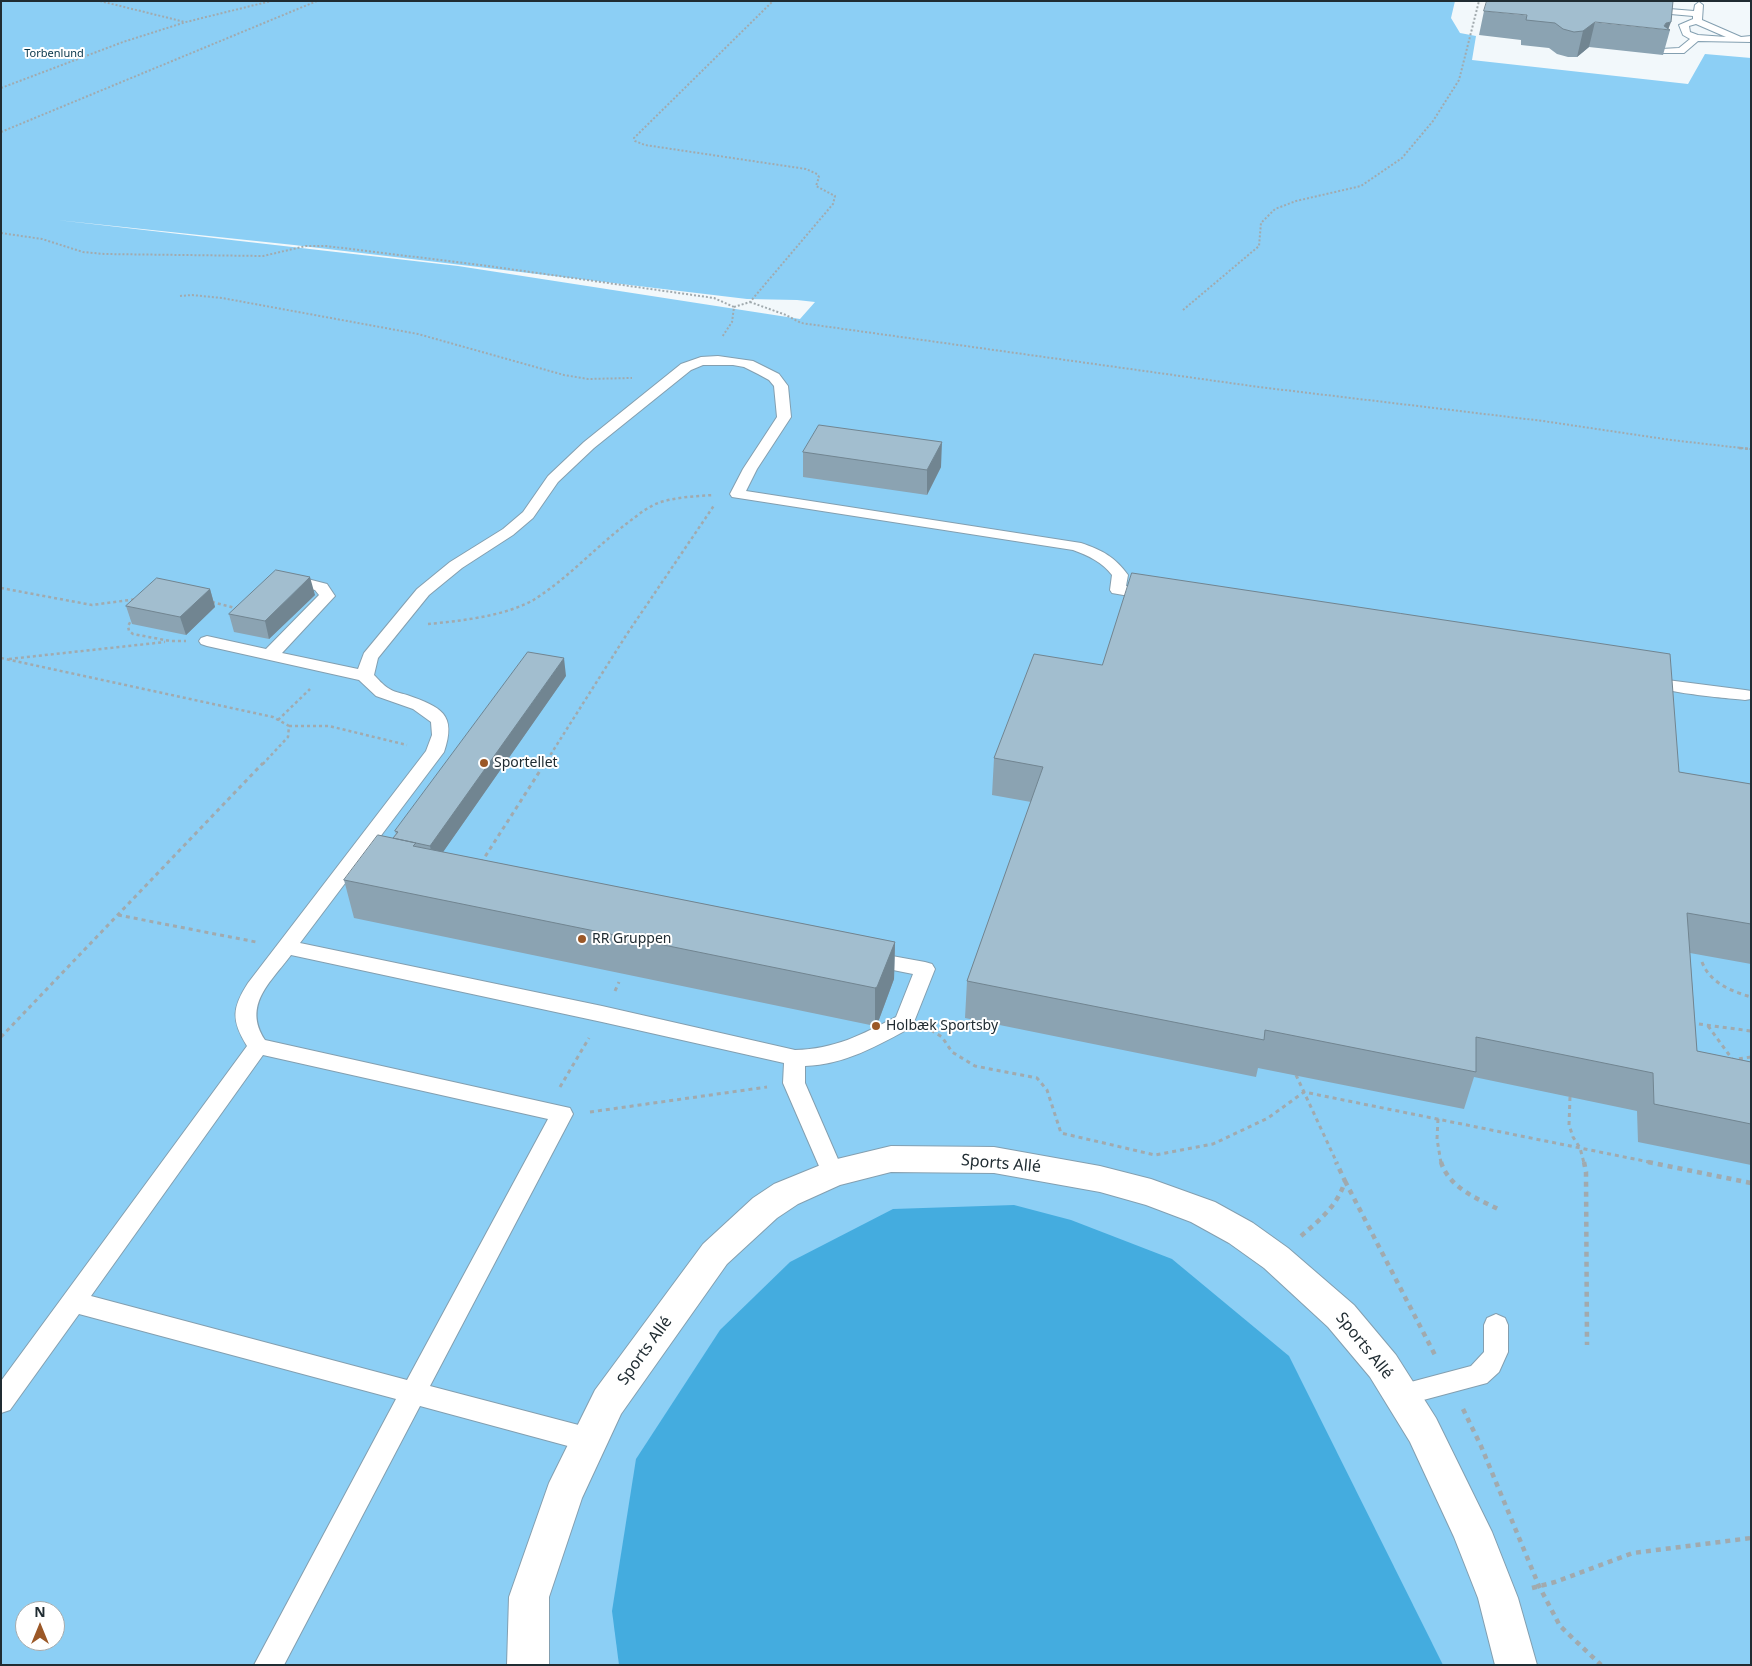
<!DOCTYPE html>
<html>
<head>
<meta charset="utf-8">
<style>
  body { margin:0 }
  #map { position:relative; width:1752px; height:1666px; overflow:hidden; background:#f2f8fb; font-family:"Noto Sans",sans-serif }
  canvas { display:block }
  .frame { position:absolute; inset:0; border:2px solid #202c32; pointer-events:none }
  .north { position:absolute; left:15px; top:1601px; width:50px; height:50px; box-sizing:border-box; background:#fff; border:1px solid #a6abad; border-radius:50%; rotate:0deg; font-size:14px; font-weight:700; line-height:20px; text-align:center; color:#202c32 }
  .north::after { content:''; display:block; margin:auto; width:18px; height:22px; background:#9b5827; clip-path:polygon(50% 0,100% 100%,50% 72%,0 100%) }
</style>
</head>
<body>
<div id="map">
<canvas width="1752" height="1666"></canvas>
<div class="frame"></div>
<div class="north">N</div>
</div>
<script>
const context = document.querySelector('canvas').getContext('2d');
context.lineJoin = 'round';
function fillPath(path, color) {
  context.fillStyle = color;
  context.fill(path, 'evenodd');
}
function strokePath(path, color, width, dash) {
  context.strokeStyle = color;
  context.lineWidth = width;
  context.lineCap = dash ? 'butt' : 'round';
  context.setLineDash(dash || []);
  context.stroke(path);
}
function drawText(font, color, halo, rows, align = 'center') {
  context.font = font + ' "Noto Sans",sans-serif';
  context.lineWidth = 4;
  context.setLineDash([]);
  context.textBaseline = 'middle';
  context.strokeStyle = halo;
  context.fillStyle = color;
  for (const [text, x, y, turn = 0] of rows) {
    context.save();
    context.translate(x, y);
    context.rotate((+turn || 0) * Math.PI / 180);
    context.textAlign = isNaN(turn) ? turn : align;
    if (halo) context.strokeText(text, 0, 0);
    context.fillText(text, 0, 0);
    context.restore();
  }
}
fillPath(new Path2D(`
  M1,1h1454l-4,17 9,15 16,3 -4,24 216,24 17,-30 46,4v1607h-1750zM57,220l237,25 453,54 50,1 18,2 -15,17 -342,-53zM25,1611h30v30h-30z`), '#8ccff5');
fillPath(new Path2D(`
  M1014,1205l57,15 101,39 117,97 154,309h-824l-7,-54 24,-152 84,-129 70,-68 103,-53z`), '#44acdf');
const service = new Path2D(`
  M1699,2l4,3 -1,15 39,17 10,-1v6l-53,-1 -14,12h-23v-4l18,-1 11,-9 -7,-4 -4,-10 14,-6v-3l-45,-4 -3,-1v-4l49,4 1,-6zM1696,24l30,13 -28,-2 -8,-3 -1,-6z
  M718,356l35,5 26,13 9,12 3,31 -34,52 -11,22 335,52c21,7 34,14 47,32l-2,11 32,6 2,3 -2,3 -6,2 -40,-7 -2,-3 2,-15c-10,-13 -23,-19 -39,-25l-341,-53 -2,-3 13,-25 34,-52 -3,-31 -5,-6 -11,-6 -14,-7 -11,-2h-30l-12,5 -97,78 -36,34 -25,36 -20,17 -51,33 -33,27 -51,63 -4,17c4,4 9,10 14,13 5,4 13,5 19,7 34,12 50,19 37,57l-144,191 302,63 193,44c40,-1 66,-15 101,-33l17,-43 -50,-10 -3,-5 3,-5 7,-2 55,10 7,2 3,5 -23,58c-33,18 -68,38 -107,39v17l39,90 -3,6 -8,3 -8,-3 -3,-6 -39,-90 1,-20 -182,-41 -311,-67c-20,27 -49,50 -26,85l305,68 3,6 -143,272 160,42 9,4 4,8 -4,8 -9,4 -170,-46 -136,259h-30l142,-266 -317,-85 -69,96 -9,3v-32l246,-335c-16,-26 -15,-38 1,-63l178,-232 6,-16 -1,-13 -18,-13 -37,-13 -17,-16 -152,-34 -6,-2 -2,-3 2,-3 6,-2 59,13 53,-54 -4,-5 -29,-7 -2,-3 2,-3 6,-2 35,9 8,12 -53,57 76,16 6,-16 53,-64 33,-27 53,-33 20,-17 25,-36 36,-34 97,-78 20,-7zM263,1055l285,64 -141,261 -316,-84z
  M1649,675l18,5 78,10 6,1v8l-6,1c-18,-2 -96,-8 -104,-20l2,-4z
  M1496,1314l9,4 3,7v27l-9,20 -12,11 -86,23 -9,-3 -4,-8 4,-8 79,-21 13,-14v-27l3,-7z`);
const minor = new Path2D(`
  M891,1146l103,1 106,19 51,13 64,23 38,21 35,25 66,57 42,50 40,63 56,114 26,66 19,67h-42l-17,-67 -24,-61 -44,-95 -40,-65 -42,-50 -64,-59 -35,-25 -38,-21 -45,-17 -46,-13 -106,-19 -103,-1 -51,13 -42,19 -21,14 -50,46 -106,150 -39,84 -33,99v68h-42l2,-68 40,-114 46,-93 108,-146 50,-46 21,-14 59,-24z`);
strokePath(service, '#839fb0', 2);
strokePath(minor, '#839fb0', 2);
strokePath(new Path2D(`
  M100,1l85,21
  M1,88l122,-46 63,-20 85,-21
  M1,132l316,-131
  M1,233l41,6 41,13 21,2 159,2 43,-10h20l155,19 233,33 20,9 -2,15 -10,15
  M180,296l12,-1 30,3 196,36 146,41 24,4 44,-1
  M750,302l36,13 15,8 458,64 284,34 128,19 79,9
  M734,307l16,-5 83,-98 2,-8 -19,-10 3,-9 -2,-3 -11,-5 -161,-24 -10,-4 -1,-3 139,-137
  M1183,310l76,-64 2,-23 14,-14 21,-8 65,-15 41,-28 31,-37 26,-41 20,-79`), '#a1aaae', 2, [2, 2]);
strokePath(new Path2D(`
  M1739,448l12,1
  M1,588l91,17 45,-6
  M212,602l23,6 1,4
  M133,617l-5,9 1,5 4,3 37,7h16
  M428,624c32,-3 79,-8 107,-25 33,-21 60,-51 91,-75 11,-8 22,-18 35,-22 17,-5 35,-6 53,-7
  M1,658l272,59 16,9 -1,11 -26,28
  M9,659l156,-17
  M278,720l32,-31
  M289,726h40l78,19
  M544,765l83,-131 88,-130`), '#a1aaae', 2.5, [3, 3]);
strokePath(new Path2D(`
  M481,863l64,-100
  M118,915l138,27
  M1702,962c8,21 29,29 49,35
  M615,991l4,-9
  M1691,1023l60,8
  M1708,1026l25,34
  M931,1030l11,7 10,15 23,14 62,12 10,12 14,43 94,22 58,-11 55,-26 36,-26 350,71
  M1,1037l262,-274
  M1731,1060l20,-3
  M1296,1075l41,88
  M560,1087l29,-49
  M1570,1097l-1,28 4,12 7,11 4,15
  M590,1112l177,-25
  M1438,1119l-1,20 4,24`), '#a1aaae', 3, [4, 4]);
strokePath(new Path2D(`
  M1441,1162c8,26 37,37 59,48
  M1584,1162l2,10 1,173
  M1648,1162l103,21
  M1345,1181l91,176
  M1301,1236c19,-16 37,-31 44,-55l-9,-19
  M1463,1409l18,37 58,140 21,40 41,39
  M1532,1588l23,-6 78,-29 118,-15`), '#a1aaae', 4.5, [5, 5]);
fillPath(service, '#fff');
fillPath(minor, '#fff');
fillPath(new Path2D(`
  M1484,11l185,19h1l-7,25 -74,-8 -12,10h-9l-11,-3 -8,-6 -28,-3v-5l-42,-5z
  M803,452l138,15 -14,28 -124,-18z
  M210,589l5,18 -29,28 -54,-11 -6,-18z
  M315,595l-46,44 -35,-7 -5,-18z
  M566,676l-123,176 452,90 -1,37 -17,46 -2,1 -521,-108 -10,-38 49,-42 3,-4 -1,-3z
  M994,758l685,14 72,12v180l-61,-11 7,98 54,11v103l-113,-23 -1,-31 -163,-34 -10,32 -206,-41 -2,9 -291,-59 2,-37 64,-179 -39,-7z`), '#8ba3b2');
fillPath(new Path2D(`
  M1595,22l-6,25 -12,10 6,-26z
  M1671,22l-3,8 -4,-4 2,-3z
  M942,442l-1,25 -14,28v-25z
  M310,577l5,18 -46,44 -4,-18z
  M210,589l5,18 -29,28 -6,-18z
  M564,658l2,18 -132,189 -4,-19z
  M895,942l-1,37 -17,46 -2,1v-38z`), '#718591');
const building = new Path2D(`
  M1487,1h186l-2,21 -5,1 -2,3 6,4 -75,-8 -12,9 -9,1 -11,-3 -8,-6 -29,-3 1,-5 -43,-4z
  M819,425l123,17 -15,28 -124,-18z
  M276,570l34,7 -45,44 -36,-7z
  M1132,573l538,81 9,118 72,12v140l-64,-11 10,138 54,11v62l-97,-20 -1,-31 -177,-36v35l-211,-42 -1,10 -297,-59 76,-214 -49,-9 40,-104 68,11z
  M157,578l53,11 -30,28 -54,-11z
  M528,652l36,6 -134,188 -37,-8 5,-6 -3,-1z
  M378,835l38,8 -3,3 482,96 -18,45 -2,1 -531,-108z`);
fillPath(building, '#a2becf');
strokePath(building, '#718591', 1);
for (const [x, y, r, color] of [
  [484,763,5,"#9b5827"],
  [582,939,5,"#9b5827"],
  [876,1026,5,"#9b5827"]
]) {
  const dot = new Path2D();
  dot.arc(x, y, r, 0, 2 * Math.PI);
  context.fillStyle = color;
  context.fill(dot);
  strokePath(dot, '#fff', 2);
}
drawText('11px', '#043348', '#fff', [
  ["Torbenlund",54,54]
]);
drawText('14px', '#202c32', '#fff', [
  ["Sportellet",494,763],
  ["RR Gruppen",592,939],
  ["Holbæk Sportsby",886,1026]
], 'left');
drawText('16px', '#202c32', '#fff', [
  ["Sports Allé",1001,1164,5],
  ["Sports Allé",1364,1346,51],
  ["Sports Allé",645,1351,-54]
]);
</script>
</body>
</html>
